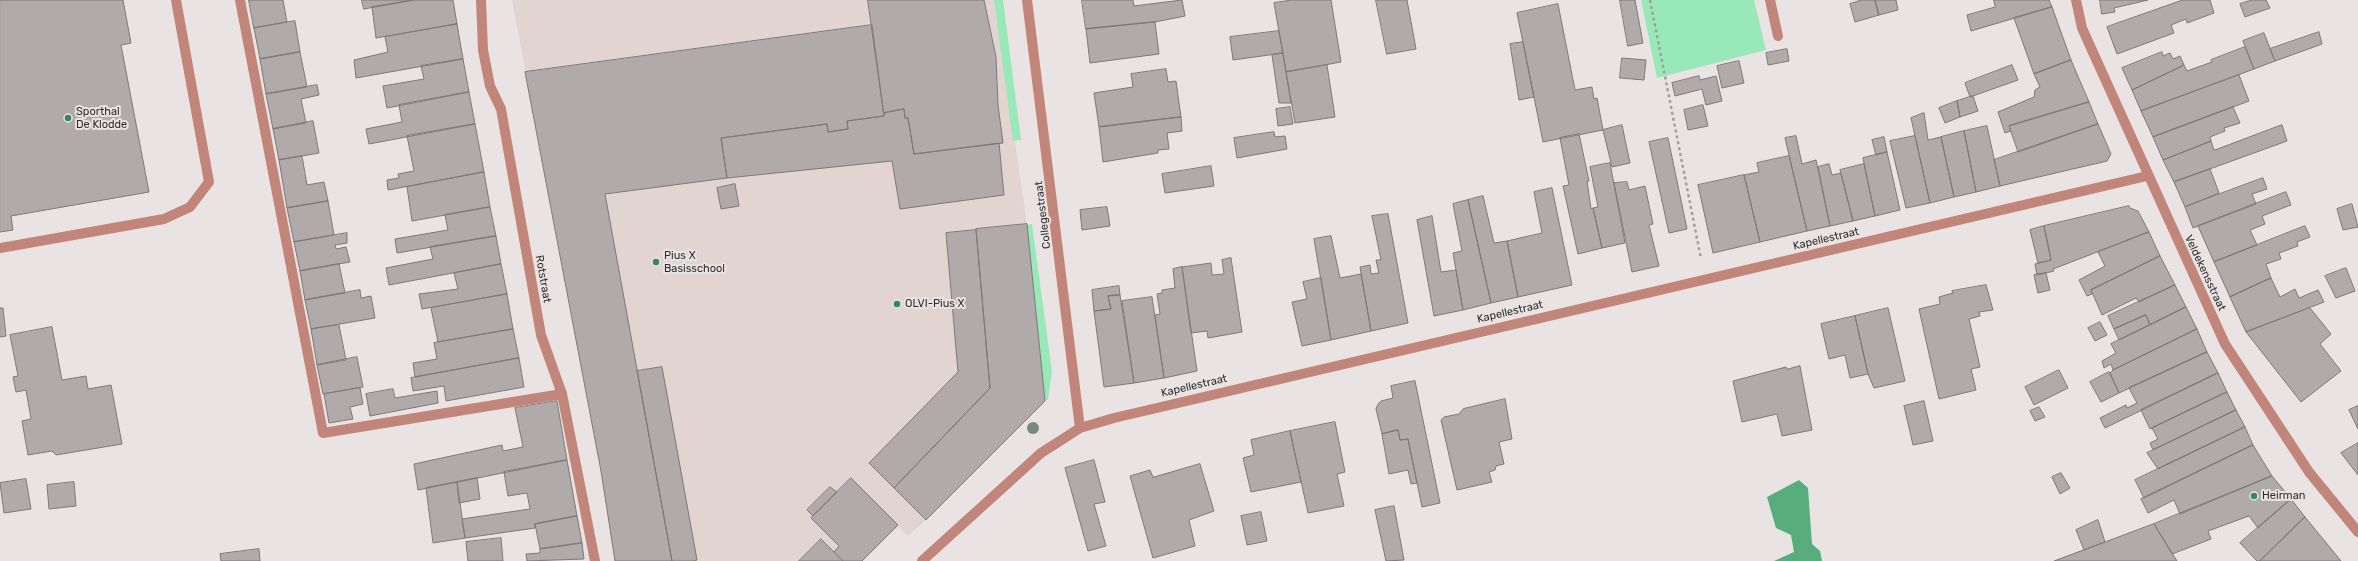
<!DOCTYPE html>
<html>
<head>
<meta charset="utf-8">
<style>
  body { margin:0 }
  canvas { display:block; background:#e9e4e3 }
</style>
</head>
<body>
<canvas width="2358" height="561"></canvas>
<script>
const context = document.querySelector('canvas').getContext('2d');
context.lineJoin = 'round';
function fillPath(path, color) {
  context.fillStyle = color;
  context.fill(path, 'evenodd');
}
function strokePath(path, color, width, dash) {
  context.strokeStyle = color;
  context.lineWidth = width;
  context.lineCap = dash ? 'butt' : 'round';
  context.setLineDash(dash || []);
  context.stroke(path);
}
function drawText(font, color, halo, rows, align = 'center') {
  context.font = font + ' Rubik,sans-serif';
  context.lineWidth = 4;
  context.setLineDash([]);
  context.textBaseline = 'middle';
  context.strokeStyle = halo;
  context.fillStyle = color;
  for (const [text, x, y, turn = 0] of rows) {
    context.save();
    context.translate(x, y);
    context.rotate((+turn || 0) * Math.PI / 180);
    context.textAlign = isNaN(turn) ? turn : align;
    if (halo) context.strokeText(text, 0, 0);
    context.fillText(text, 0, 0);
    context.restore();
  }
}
fillPath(new Path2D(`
  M512,0h482l33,224 18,177 -119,119 -18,16 -10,-10 -36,35h-247l-14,-90z`), '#e2d4d1');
fillPath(new Path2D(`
  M994,0h9l18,140 -8,1z
  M1641,0h113l12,50 -109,28z
  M1032,224l20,148 -4,28h-3l-19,-175z`), '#99e8b8');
fillPath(new Path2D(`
  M1799,480l9,8 4,56 8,7 2,10h-48l20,-9 -3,-17 -15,-7 -9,-31z`), '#58ad7d');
const building = new Path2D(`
  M0,0h123l8,43 -10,2 28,147 -138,24 2,14 -13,2z
  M249,0h34l4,22 -33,6z
  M362,0h52l-50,9z
  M414,0h39l4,24 -81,14 -4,-31z
  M868,0h116l12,57 2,48 5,38 -89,11 -6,-36h-3l-1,-9 -20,4z
  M1082,0h51l1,6 48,-6 3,16 -30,6 -69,7z
  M1292,0h39l10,62 -55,10 -12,-69z
  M1376,0h31l9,49 -29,5z
  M1620,0h15l8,43 -15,3z
  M1862,0h13l4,15 -24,7 -5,-18z
  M1875,0h21l2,10 -19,5z
  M1994,0h55l3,7 -81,24 -4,-16 28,-8z
  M2100,0h48l-34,8 1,4 -13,2z
  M2183,0h27l4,13 -27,10 -1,-4 -15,6 3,8 -57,21 -10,-27z
  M2252,0h14l4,8 -25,9 -5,-13z
  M1558,4l17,86 17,-3 2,12 3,-1 6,32 -60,12 -26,-129z
  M2052,7l19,53 -37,14 -20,-56z
  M295,21l5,31 -40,7 -6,-31z
  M1155,22l4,32 -69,9 -4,-34z
  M457,24l6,35 -107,19 -2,-18 34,-8 -3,-15z
  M872,25l12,91 -37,5 1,8 -20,3 -1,-8 -106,14 6,40 -122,16 67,367h-57l-14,-90 -76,-399z
  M1279,31l4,22 -50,7 -3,-23z
  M2319,32l3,12 -47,17 -5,-12z
  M2264,33l11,28 -21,8 -11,-28z
  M1523,42l11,55 -15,3 -9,-56z
  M2245,47l9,22 -113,42 -9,-21 52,-25 3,6 25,-9 -1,-2z
  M1787,49l2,12 -21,4 -2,-12z
  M300,52l7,35 -41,7 -6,-35z
  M2162,52l1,4 7,-3 3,6 7,-3 4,9 -52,25 -10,-22z
  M1283,53l8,50h-12l-7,-48z
  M1622,58l24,2 -2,20 -24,-2z
  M463,59l6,33 -82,16 -4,-22 41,-7 -3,-13z
  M2071,60l18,42 -80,24 2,5 -6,2 -7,-21 36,-15 1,-7 5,-3 -6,-13z
  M1739,61l5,22 -22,5 -5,-22z
  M1327,65l8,52 -40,6 -9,-51z
  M2012,65l6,15 -48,17 -5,-14z
  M1166,69l2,13 8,-1 5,36 -82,10 -5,-34 39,-6 -2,-13z
  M2239,75l10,26 -96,36 -12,-26z
  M1699,76l1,4 16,-4 6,25 -16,4 -4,-16 -27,7 -3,-13z
  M317,85l2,10 -18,4 5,24 -33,6 -7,-35z
  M469,92l6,32 -106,20 -3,-15 36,-7 -3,-17z
  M1973,96l5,15 -18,6 -3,-16z
  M1957,101l3,16 -15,6 -6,-15z
  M2089,102l9,22 -80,28 -9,-26z
  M1703,105l5,21 -20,4 -4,-20z
  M1290,107l3,17 -15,2 -2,-17z
  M2233,107l7,16 -16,5 1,3 -15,6 1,4 -48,19 -10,-23z
  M904,109l1,9h3l6,36 85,-11 5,52 -104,14 -8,-48 -165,17 -6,-40 106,-14 1,8 20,-3 -1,-8 37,-5v-3z
  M1924,113l4,27 13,-3 13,60 -24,6 -19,-85z
  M1181,117l1,14 -15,2 2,16 -11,1v3l-55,9 -4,-35z
  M313,121l6,32 -40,7 -6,-31z
  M475,124l9,48 -96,18 -1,-10 12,-2 -1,-4 16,-3 -7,-35z
  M2098,124l13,30 -4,7 -107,25 -6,-26z
  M1622,125l8,38 -18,4 -9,-37z
  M2282,125l5,16 -113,41 -11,-22 48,-19 3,9z
  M1987,126l13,60 -24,6 -12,-61z
  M1964,131l12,61 -22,5 -13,-60z
  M1274,132l1,5 10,-1 2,13 -50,9 -3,-20z
  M1579,134l10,47h-2l4,28 2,-1 9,40 -24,6 -15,-68 6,-1 -9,-47z
  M1796,136l6,28 14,-4 14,66 -23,5 -22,-93z
  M1915,136l15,67 -24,5 -16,-67z
  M1884,137l3,15 -11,3 -4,-15z
  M1668,138l19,91 -18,4 -20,-91z
  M1887,152l13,58 -25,6 -12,-58z
  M302,156l5,29 17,-3 4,19 -41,7 -8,-48z
  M1789,156l18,75 -47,11 -16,-67 15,-3 -2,-9z
  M1610,163l15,80 -23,5 -9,-40 5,-1 -8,-40z
  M1829,164l3,11 9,-2 12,48 -23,5 -12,-59z
  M1864,164l11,52 -22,5 -13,-51z
  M1211,166l3,20 -49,7 -3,-19z
  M2210,169l9,24 -34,14 -11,-25z
  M484,172l6,35 -78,14 -5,-34z
  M1744,175l16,67 -47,11 -15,-68z
  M2263,178l4,11 -15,5 4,10 -63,24 -8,-21z
  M1627,182l2,8 16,-4 8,38 -4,1 10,41 -27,6 -18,-89z
  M735,184l4,22 -18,3 -4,-21z
  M1552,188l20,97 -54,12 -11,-56 35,-8 -8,-41z
  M2286,192l5,13 -29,11 3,8 -15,6 7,15 -43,17 -16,-36z
  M1483,196l11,47 13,-2 11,56 -27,6 -23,-103z
  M1468,200l23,103 -28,7 -10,-57 9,-2 -9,-47z
  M328,201l6,34 -40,7 -7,-34z
  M2352,204l6,23 -15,3 -6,-21z
  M2129,206l1,2 8,3 11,21 -96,37 1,2 -17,4 -2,-11 16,-4 -7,-34z
  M490,207l6,29 -99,17 -2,-14 53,-9 -3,-15z
  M1107,207l3,19 -28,4 -2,-20z
  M1388,214l20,109 -37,8 -11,-64 10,-2 1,9 8,-1 -3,-13h5l-9,-44z
  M1432,216l9,56 15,-2 7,40 -29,6 -17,-96z
  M1027,224l18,177 -119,119 -32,-32 96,-100 -14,-159z
  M2044,226l7,34 -13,3 -8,-33z
  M2305,226l5,11 -13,5 1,4 -19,7 2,6 -15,5 5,14 -41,19 -16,-35z
  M976,230l14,158 -96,100 -25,-25 89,-91 -12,-139z
  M2149,232l11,24 -69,34 1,4 -5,2 -8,-16 26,-14 -7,-14z
  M347,233v10l-12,2 1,4 10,-2 4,15 -50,9 -6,-29z
  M496,236l5,28 -112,21 -3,-17 47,-9 -3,-12z
  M1331,236l9,42 21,-4 10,57 -40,9 -17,-101z
  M2160,256l15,29 -36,17 -3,-4 -34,17 -11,-25z
  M1231,258l11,74 -34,6 -1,-7 -16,2 -9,-66 29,-4 1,12 12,-1 -2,-14z
  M339,264l6,29 -40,7 -5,-29z
  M501,264l6,30 -85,15 -3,-15 39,-5 -4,-16z
  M1182,267l15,104 -33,7 -9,-63 5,-1 -3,-20 5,-1v-3l13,-2 -2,-19z
  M2346,268l9,23 -19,7 -11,-22z
  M2046,273l4,17 -12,3 -4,-18z
  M1321,278l10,62 -29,6 -10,-44 15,-3 -4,-17z
  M2271,278l9,19 15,-8 4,9 19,-8 6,12 -78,30 -16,-35z
  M1986,285l7,25 -14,2 1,4 -11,3 11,48 -9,2 5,21 -37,9 -20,-90 21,-5 -1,-7 14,-4 -1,-2z
  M2175,285l11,22 -36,18 -4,-10 -32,14 -6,-13z
  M1119,286l1,9 -12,1 3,13 -17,2 -2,-21z
  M360,290l1,8 10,-2 4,22 -64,11 -6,-29z
  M507,294l6,35 -75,13 -7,-34z
  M1120,295l14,88 -30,4 -10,-76 17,-2 -3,-13z
  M1152,297l12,81 -30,5 -12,-82z
  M2186,307l11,22 -84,41 -2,-6 -7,4 -2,-7 14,-8 -5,-9z
  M0,308h3l3,28 -6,1z
  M1888,308l17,73 -31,7 -6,-14 -13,-58z
  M2310,308l21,26 -11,10 21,27 -40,31 -55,-70z
  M2146,315l4,10 -31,15 -5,-11z
  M1855,316l13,58 -18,4 -5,-23 -16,4 -8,-35z
  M2100,322l7,13 -12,6 -7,-13z
  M339,325l7,35 -29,5 -6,-36z
  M52,327l10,53 24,-4 2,13 23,-4 11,59 -66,11 -4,-4 -24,4 -6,-34 9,-2 -5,-29 -10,2 -3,-15 5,-1 -8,-41z
  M513,329l6,29 -104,19 -2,-14 24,-4 -3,-16z
  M2197,329l10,23 -88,41 -9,-20 3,-3z
  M2207,352l11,21 -113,55 -5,-10 26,-13 1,3 10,-5 -8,-15z
  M357,357l6,30 -40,7 -6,-29z
  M519,358l5,29 -78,14 -2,-15 -31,5 -2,-13z
  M1800,366l12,64 -30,6 -5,-22 -35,8 -9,-41 53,-14 1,2z
  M662,367l35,193 -4,1h-21l-35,-190z
  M2059,370l9,18 -34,17 -9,-18z
  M2109,372l10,21 -18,9 -11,-20z
  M2218,373l9,19 -77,37 -9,-19z
  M1415,381l25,122 -18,4 -14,-68 -8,1 -2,-10 -16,4 -6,-25 2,-5 3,-3 12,-3 -2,-12z
  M360,388l3,16 -13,3 3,12 -24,4 -5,-29z
  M393,389l2,9 42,-7 1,12 -68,13 -4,-22z
  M2227,392l9,18 -83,40 -3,-7 8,-4 -6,-11z
  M1505,399l7,40 -13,3 5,22 -8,2 -1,4 -6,2 3,10 -35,8 -16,-70 3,-3 15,-3 4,-5z
  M557,401l10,59 -149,30 -4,-26 88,-19 1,6 20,-4 -8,-39z
  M1924,401l9,40 -20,4 -9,-39z
  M2358,406v23l-9,-19z
  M2039,407l6,10 -10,4 -5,-10z
  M2236,410l9,17 -87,42 -11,-16z
  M1335,422l10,50 -8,2 7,32 -36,7 -18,-82z
  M2245,427l8,18 -109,53 -9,-18z
  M1398,430l2,10 8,-1 9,44 -6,1 -3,-14 -19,4 -7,-40z
  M1290,431l11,51 -50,10 -8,-34 11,-3 -3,-15z
  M2358,443v32l-17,-22z
  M2253,445l19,31 -92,38 -6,-14 -26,13 -7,-14z
  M567,460l10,56 -42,8v4l-70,10 -3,-19 68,-10 -3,-16 -19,3 -4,-24z
  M1094,460l11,42 -11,2 12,42 -18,5 -23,-83z
  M1200,464l14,47 -25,9 6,26 -42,12 -23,-82 20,-6 3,7z
  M2061,473l9,15 -10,6 -8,-17z
  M2272,476l19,23 -33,29 -9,-12 -41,15 3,8 -39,15 -18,-30z
  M477,478l3,21 -21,4 -2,-21z
  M851,478l47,47 -36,36h-19l-9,-9 5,-6 -28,-28z
  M26,479l5,30 -27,4 -4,-30z
  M74,482l2,24 -27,3 -2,-24z
  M457,482l8,56 -32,5 -7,-55z
  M830,487l7,5 -24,24 -6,-6z
  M2291,499l14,18 -45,44h-3l-17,-18z
  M1394,506l10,54 -18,1 -11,-51z
  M1261,512l6,29 -20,4 -6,-29z
  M577,516l5,27 -42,6 -5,-25z
  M2305,517l36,44h-81z
  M2098,520l7,22 -21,8 -8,-20z
  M2154,524l23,37h-123l51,-19z
  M501,538l2,23h-35l-2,-19z
  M821,539l22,22h-44z
  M582,543l2,16 -57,2 -1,-7 14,-1v-4z
  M259,549l1,12h-39l-1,-7z`);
fillPath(building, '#b0abaa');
strokePath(building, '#7d7978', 1);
strokePath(new Path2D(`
  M1650,0l51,259`), '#a29e9d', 2.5, [3, 3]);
strokePath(new Path2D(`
  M240,0l83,433 239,-39
  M0,248l164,-29 26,-12 19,-25 -33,-182`), '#c1857a', 10);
strokePath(new Path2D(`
  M481,0l2,50 7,36 11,23 40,226 21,59 33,167
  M1027,0l53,428
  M1770,0l8,36
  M2076,0l6,28 9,20 134,296 84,128 49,60
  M922,561l119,-108 39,-25 34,-10 1033,-242`), '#c1857a', 10);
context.fillStyle = '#788a7e';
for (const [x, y] of [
  [1033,428]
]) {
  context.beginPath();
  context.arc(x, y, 6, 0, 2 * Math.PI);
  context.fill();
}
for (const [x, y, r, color] of [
  [68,118,4,"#34885b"],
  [656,262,4,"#34885b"],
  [897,304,4,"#34885b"],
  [2254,496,4,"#34885b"]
]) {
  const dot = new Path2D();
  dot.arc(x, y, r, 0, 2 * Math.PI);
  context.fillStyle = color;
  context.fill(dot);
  strokePath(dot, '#e9e4e3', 1.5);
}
drawText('11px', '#302e2d', '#e9e4e3', [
  ["Sporthal",76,112],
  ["De Klodde",76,125],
  ["Pius X",664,256],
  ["Basisschool",664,269],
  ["OLVI-Pius X",905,304],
  ["Heirman",2262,496]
], 'left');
drawText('11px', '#302e2d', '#e9e4e3', [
  ["Collegestraat",1043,215,-97],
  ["Kapellestraat",1826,239,-13],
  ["Veldekensstraat",2205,273,65],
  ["Rotstraat",543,279,80],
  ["Kapellestraat",1510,312,-13],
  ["Kapellestraat",1194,386,-13]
]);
</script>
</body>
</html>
